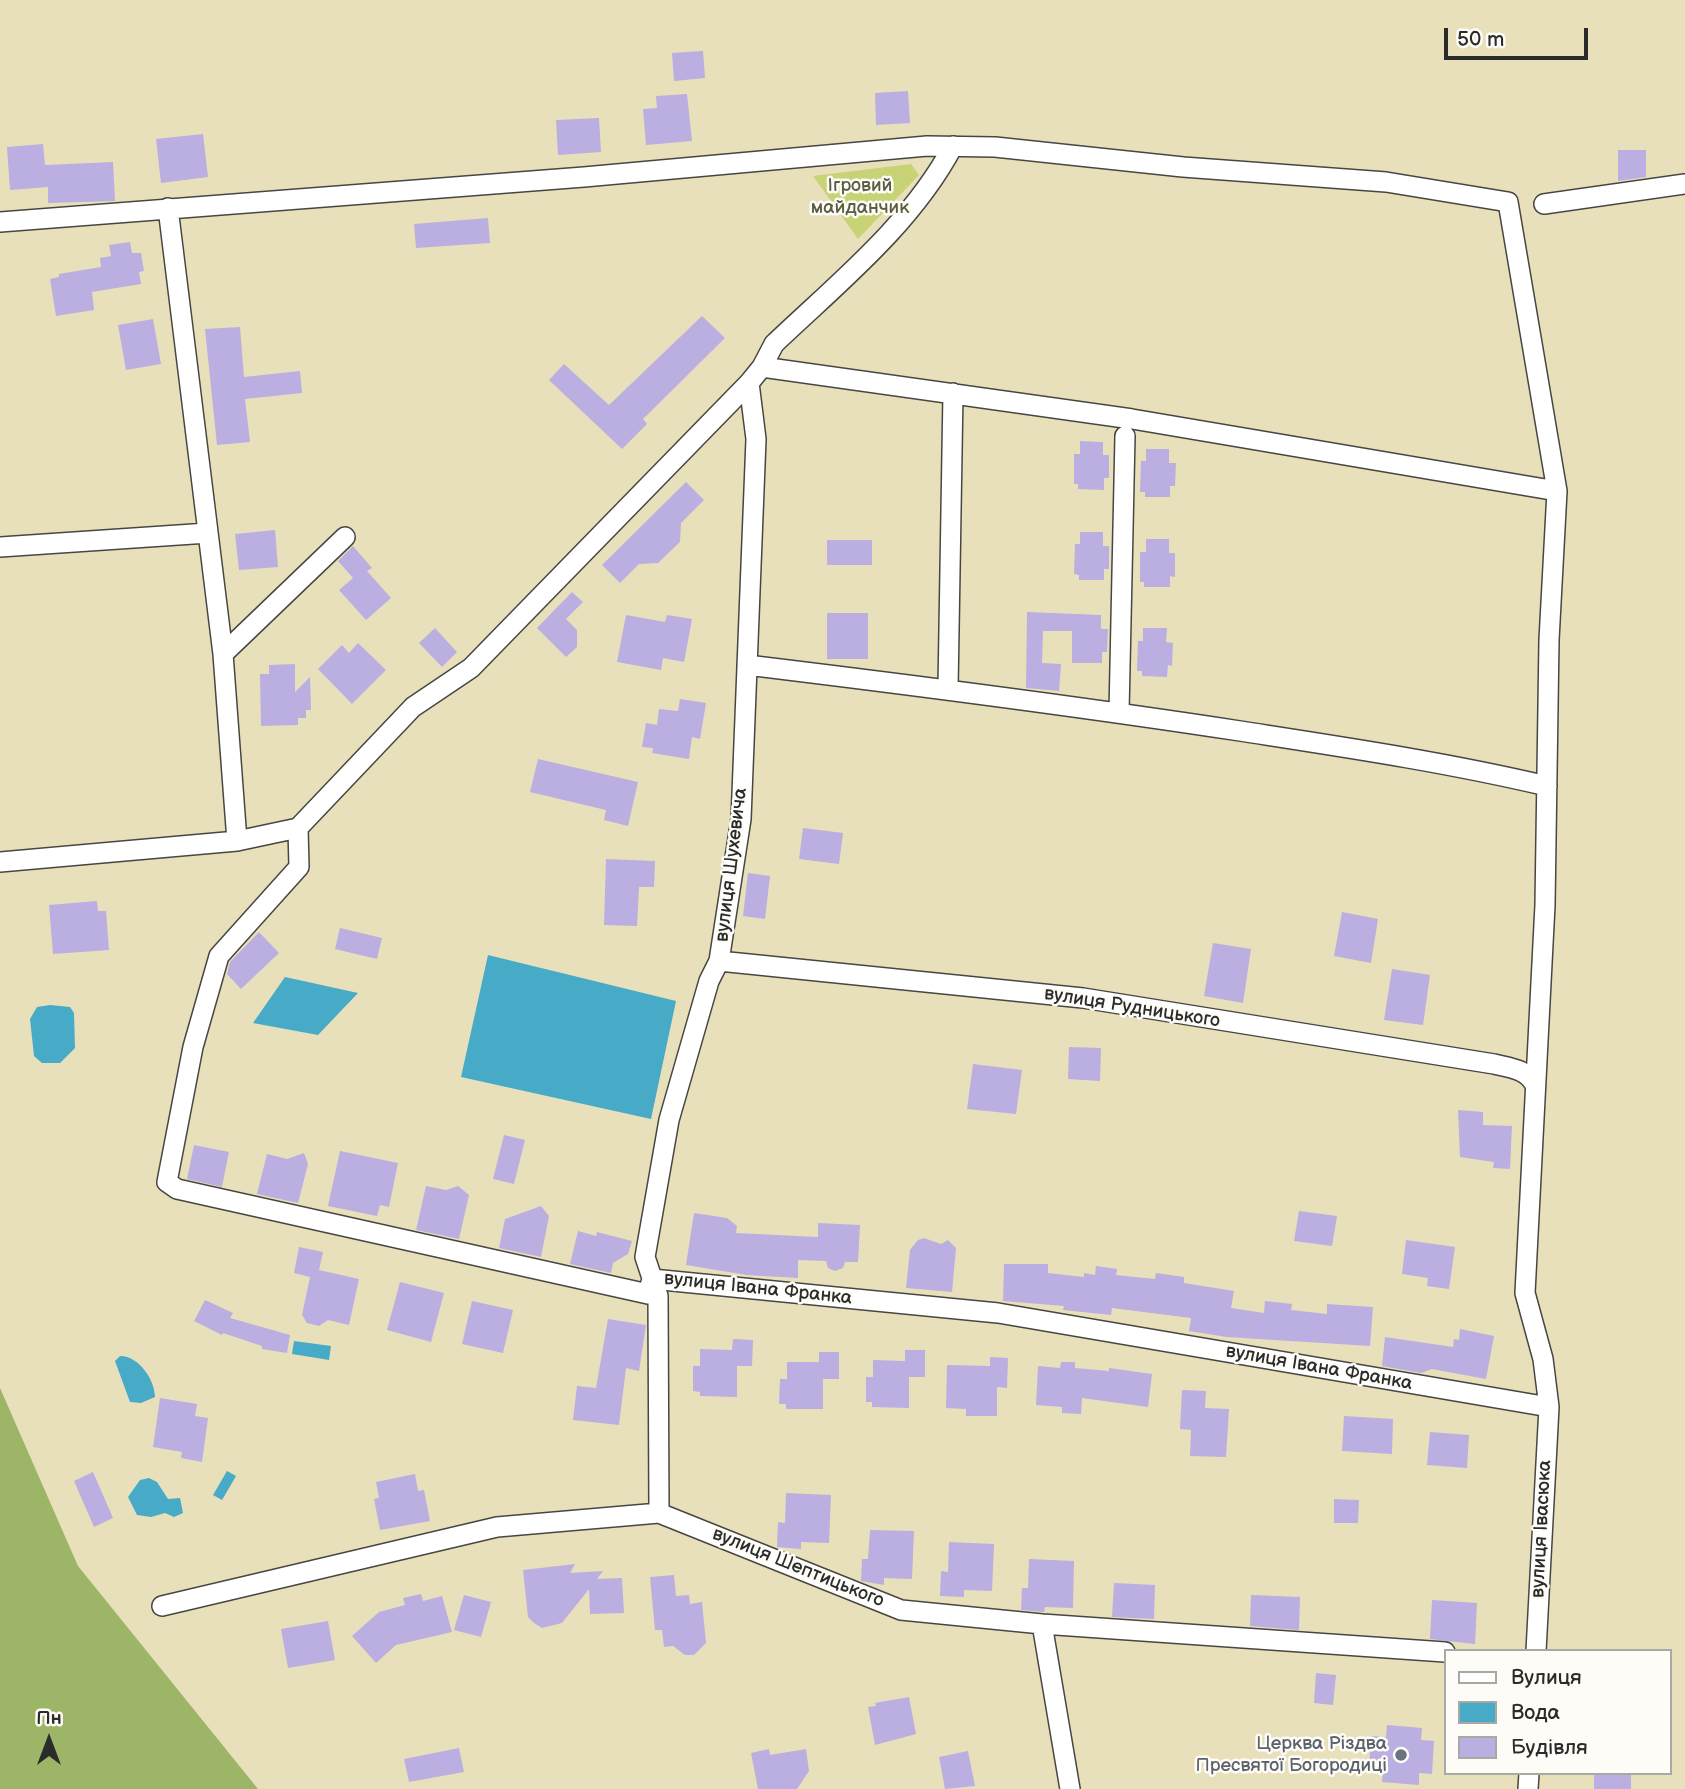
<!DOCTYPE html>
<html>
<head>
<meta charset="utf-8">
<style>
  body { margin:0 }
  #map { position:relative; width:1685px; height:1789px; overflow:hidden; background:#e8e0bb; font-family:"Balsamiq Sans",sans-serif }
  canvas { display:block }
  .legend { position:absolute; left:1444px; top:1649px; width:228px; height:126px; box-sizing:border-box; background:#fdfcf7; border:2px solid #a9a8a5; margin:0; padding:9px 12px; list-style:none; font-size:21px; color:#2b2b2b }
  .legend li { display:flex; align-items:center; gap:14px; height:35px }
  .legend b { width:35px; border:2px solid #a9a8a5 }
  .north { position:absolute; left:14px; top:1705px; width:70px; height:70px; -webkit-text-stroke:5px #fdfcf7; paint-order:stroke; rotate:0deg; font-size:19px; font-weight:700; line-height:28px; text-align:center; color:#2b2b2b }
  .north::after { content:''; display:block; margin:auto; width:24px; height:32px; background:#2b2b2b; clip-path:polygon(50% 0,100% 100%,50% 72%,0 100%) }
  .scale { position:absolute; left:1444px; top:28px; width:144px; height:32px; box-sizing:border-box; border:4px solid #2b2b2b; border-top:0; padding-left:9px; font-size:21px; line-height:24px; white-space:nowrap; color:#2b2b2b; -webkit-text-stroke:5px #fdfcf7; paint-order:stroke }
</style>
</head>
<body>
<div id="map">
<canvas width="1685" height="1789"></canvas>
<ul class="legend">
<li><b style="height:9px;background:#fff"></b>Вулиця</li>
<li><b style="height:19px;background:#47aac7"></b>Вода</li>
<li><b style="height:19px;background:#bbaee1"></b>Будівля</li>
</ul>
<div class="north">Пн</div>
<div class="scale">50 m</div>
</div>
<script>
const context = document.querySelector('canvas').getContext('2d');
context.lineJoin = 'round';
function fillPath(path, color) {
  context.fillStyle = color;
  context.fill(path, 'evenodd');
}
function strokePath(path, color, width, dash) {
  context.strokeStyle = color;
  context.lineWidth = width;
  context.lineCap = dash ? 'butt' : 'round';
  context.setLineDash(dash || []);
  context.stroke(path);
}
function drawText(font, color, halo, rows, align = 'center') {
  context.font = font + ' "Balsamiq Sans",sans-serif';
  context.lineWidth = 5;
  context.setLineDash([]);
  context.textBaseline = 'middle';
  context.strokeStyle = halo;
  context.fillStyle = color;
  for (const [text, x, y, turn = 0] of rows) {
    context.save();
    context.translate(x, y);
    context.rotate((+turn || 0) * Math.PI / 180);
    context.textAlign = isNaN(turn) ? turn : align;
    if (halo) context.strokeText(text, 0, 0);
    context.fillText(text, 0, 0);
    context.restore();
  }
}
fillPath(new Path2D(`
  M911,164l8,11 -61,64 -45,-63z`), '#c7d375');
fillPath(new Path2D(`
  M0,1388l78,178 180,223h-258z`), '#9db566');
fillPath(new Path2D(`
  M488,955l188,46 -25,118 -190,-42z
  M285,977l73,16 -40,42 -65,-12z
  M50,1005l20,2 4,6 1,35 -15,15h-18l-8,-7 -4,-37 7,-12z
  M294,1341l37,5 -2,14 -37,-6z
  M120,1356c19,0 35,24 35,41l-14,6 -11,-1 -15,-41z
  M227,1471l9,5 -14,24 -9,-5z
  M149,1478l8,4 11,17 12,-1 3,15 -9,4 -9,-4 -14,4 -14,-2 -9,-18 12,-17z`), '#47aac7');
fillPath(new Path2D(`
  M703,51l2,27 -31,3 -2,-28z
  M908,91l2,32 -34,2 -1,-32z
  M687,94l5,47 -46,4 -3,-36 14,-1 -1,-12z
  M599,118l2,34 -43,3 -2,-35z
  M203,134l5,43 -47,6 -5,-44z
  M43,144l2,21 68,-3 2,39 -67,2v-16l-38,3 -3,-43z
  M1618,150h28v27l-28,4z
  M488,218l2,25 -74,5 -2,-24z
  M130,242l2,11h9l3,18 -5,1 2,12 -49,8 2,18 -38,6 -6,-37 9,-2v-3l42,-7 -1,-9 11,-2 -2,-11z
  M702,316l23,22 -82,81 4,5 -25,25 -73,-69 15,-16 45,41z
  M153,319l8,45 -35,6 -8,-45z
  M240,327l4,50 56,-6 2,22 -57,6 5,43 -33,3 -12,-116z
  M1080,441l23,1v13h6v23h-5v12l-26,-1v-5h-4v-30h6z
  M1146,449h23v14h7l-1,23h-5v11h-25v-5h-5l1,-31h5z
  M686,482l18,18 -23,23 -1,19 -22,21 -19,1 -19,19 -18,-18z
  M275,530l3,37 -39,3 -4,-36z
  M1080,532h23v14h6v23h-5v11h-25v-5l-5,-1 1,-30h5z
  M1146,539h23v14h6v24l-5,-1v11h-26v-5h-4v-30h6z
  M827,540h45v25h-45z
  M353,546l19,22 -5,3 24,27 -25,22 -27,-30 14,-12 -15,-17z
  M572,592l11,10 -17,17 11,11v17l-11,10 -29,-29z
  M1027,612l74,3v14h7l-1,23h-5v11h-30v-32h-29l-1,32 19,1 -2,27 -33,-3z
  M827,613h41v46h-41z
  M626,615l39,7 2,-7 25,4 -8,43 -21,-4 -2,12 -44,-8z
  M435,628l22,24 -15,15 -23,-24z
  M1143,628h24l-1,14 7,1 -1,23 -4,-1 -1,12 -25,-1v-5h-5l1,-30h5z
  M358,643l28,27 -34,34 -34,-35 24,-24 7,8z
  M295,664v28l15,-15 1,33h-5v8h-8v7l-37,1 -1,-52h9v-9z
  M680,699l26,4 -6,36 -8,-2 -3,22 -37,-6 1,-5 -11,-1 4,-24 11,2 2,-16 19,2z
  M538,759l100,23 -10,44 -24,-6 2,-10 -76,-18z
  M803,828l40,5 -4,31 -40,-5z
  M606,859l49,2 -1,26h-15l-2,39 -33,-1z
  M748,873l22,3 -5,43 -22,-3z
  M97,901l1,10h8l3,39 -56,4 -4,-49z
  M1342,912l36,7 -7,44 -37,-7z
  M340,928l42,10 -5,21 -42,-10z
  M259,932l20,21 -38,36 -14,-15 3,-12z
  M1213,943l38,6 -8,54 -39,-7z
  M1392,969l38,6 -7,50 -39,-5z
  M1069,1047l32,1 -1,33 -32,-2z
  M973,1064l49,6 -6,44 -49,-5z
  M1458,1110l25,2v13l29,1 -2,43 -17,-1 1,-6 -34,-5z
  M504,1135l21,5 -11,44 -21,-5z
  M194,1145l35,7 -7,35 -35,-8z
  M340,1151l58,12 -9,44 -9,-2 -3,11 -49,-10z
  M304,1153l4,11 -10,39 -41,-9 10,-40 20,5z
  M426,1186l20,4 12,-4 11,9 -10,44 -43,-9z
  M541,1206l8,10 -8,41 -42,-9 6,-29z
  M1299,1211l38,5 -5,30 -38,-5z
  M694,1213l33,5 10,8 -1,7 82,4v-14l42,2 -2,37h-13l-2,6 -8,3 -7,-3 -2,-7 -28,-1v18l-51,-3 -61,-10z
  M578,1231l18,5 1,-4 35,9 -4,13 -15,9 -2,10 -41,-9z
  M924,1238l17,6 7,-4 8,8 -4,44 -46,-4 4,-38 8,-10z
  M1406,1240l49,7 -6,42 -22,-3 1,-8 -26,-4z
  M299,1247l24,5 -4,18 40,9 -10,46 -21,-5 -9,6 -12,-3 -5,-8 8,-38 -16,-4z
  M1004,1264h44v9l36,4v-4l11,2 1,-9 21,3 -1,6 39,4 1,-6 28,4v6l50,8 -3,17 33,5 1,-12 27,3 -1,6 36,4v-10l46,3 -3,39 -143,-9 -38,-6 2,-13 -79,-10 -1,7 -48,-5 1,-4 -61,-5z
  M400,1282l44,11 -13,49 -44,-12z
  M205,1300l28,13 -3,5 60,17 -3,18 -25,-4v-3l-39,-13 -1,2 -28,-14z
  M472,1301l41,9 -10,43 -41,-9z
  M608,1319l38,6 -7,46 -13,-3 -7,57 -46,-5 4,-34 19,2z
  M1460,1329l34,7 -8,43 -54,-10 -11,4 -39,-7 3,-29 68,10 1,-8 5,1z
  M733,1339l20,1 -1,26h-15v31l-37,-1v-4l-7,-1v-25h7v-17l32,1z
  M905,1350h20v27h-16v31l-37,-1v-5h-6v-25h7v-17l32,1z
  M819,1352h20v27h-16v30h-37v-5h-7l1,-25h7v-17h32z
  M990,1357l18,1 -1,30 -10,-1v29h-31v-7l-20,-1 1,-43 43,1z
  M1061,1362h14v6l34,3v-3l43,6 -4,33 -66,-9 -1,16 -19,-1v-6l-26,-2 2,-39 22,2z
  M1182,1390l24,1 -1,17 24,1 -3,48 -36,-1 1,-26 -11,-1z
  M160,1398l37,6 -2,12 13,2 -6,44 -21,-4 1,-6 -29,-5z
  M1344,1416l49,3 -1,35 -50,-3z
  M1430,1432l39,3 -2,33 -40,-3z
  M93,1472l20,46 -19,9 -20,-46z
  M415,1474l3,17 6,-1 6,31 -50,9 -6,-31 5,-1 -3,-16z
  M786,1493l45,2 -2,48 -28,-1v7l-24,-2 1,-25 7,1z
  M1334,1499l25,1 -1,23h-24z
  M870,1530l44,1 -2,48 -28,-1v7l-23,-4 1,-22h6z
  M949,1542l45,2 -2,47 -28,-1v7l-24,-1 1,-25 7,1z
  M1029,1559l45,2 -1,47 -28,-1 -1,5 -23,-2 1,-22h6z
  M575,1564l-5,9 33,-2 -6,8 25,-1 2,35 -34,1 -1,-25 -27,34 -20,5 -8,-5 -6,-6 -5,-47z
  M674,1575l2,21 13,-1 1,9 12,-2 4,41 -12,12h-9l-12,-9 -9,1 -2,-17h-7l-5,-53z
  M1114,1583l41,2 -1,34 -42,-2z
  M421,1594l2,7 19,-5 10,36 -56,13 -20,18 -24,-27 27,-24 26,-7 -2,-7z
  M464,1595l27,7 -10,35 -27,-7z
  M1251,1595l49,2 -1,33 -49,-4z
  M1432,1600l45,3 -2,41 -45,-5z
  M328,1621l7,39 -47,8 -7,-39z
  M1316,1673l20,2 -3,30 -19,-2z
  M909,1697l7,37 -41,11 -7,-38 8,-1 -1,-3z
  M1387,1725l35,3 -1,12 13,1 -2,33 -13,-1v12l-37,-3 1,-13 -14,-1 2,-32 15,1z
  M459,1748l5,24 -55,10 -5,-23z
  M769,1749l1,6 36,-6 3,22 -12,18h-39l-7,-36z
  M968,1751l7,35 -30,3 -6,-32z
  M1594,1773h37v16h-37z`), '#bbaee1');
const minor = new Path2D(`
  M1544,204l141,-20
  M168,208l55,446 14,187
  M0,222l584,-45 343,-31 68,1 188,20 203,15 122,20 49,289 -8,149 -4,265 -20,388 18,66 6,48 -13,244
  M762,367l370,52 425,72
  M0,547l208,-14
  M223,654l122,-117
  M747,665c165,20 329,41 493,66 103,16 205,31 307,55
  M948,688l5,-295
  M1119,712l6,-276
  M298,828l1,39 -80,89 -26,91 -26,135 10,7 471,105 4,-15 346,34 551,94
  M0,862l237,-21 61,-13 115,-121 58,-39 278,-285 13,-16 12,-23c64,-61 137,-119 179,-198
  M719,961l364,37 411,66c16,4 33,5 41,21
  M659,1513l-1,-217 -13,-39 24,-137 40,-139 10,-20 22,-142 15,-380 -7,-56
  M162,1606l335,-79 162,-14 242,97 141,14 403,28
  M1042,1624l28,165
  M1528,1789l1,-16`);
strokePath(minor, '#474641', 22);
strokePath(minor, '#fff', 19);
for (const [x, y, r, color] of [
  [1401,1755,7,"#6b7280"]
]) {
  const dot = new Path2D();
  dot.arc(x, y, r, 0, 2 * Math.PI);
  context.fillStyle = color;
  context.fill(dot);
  strokePath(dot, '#fdfcf7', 2.5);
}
drawText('19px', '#5a5d41', '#fdfcf7', [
  ["Ігровий",860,186],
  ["майданчик",860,208]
]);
drawText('19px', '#2b2b2b', '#fdfcf7', [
  ["вулиця Шухевича",732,865,-83],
  ["вулиця Рудницького",1132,1008,9],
  ["вулиця Івана Франка",758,1289,6],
  ["вулиця Івана Франка",1319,1368,10],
  ["вулиця Івасюка",1542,1529,-87],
  ["вулиця Шептицького",798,1568,22]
]);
drawText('19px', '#5b616d', '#fdfcf7', [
  ["Церква Різдва",1387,1744],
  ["Пресвятої Богородиці",1387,1766]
], 'right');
</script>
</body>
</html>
